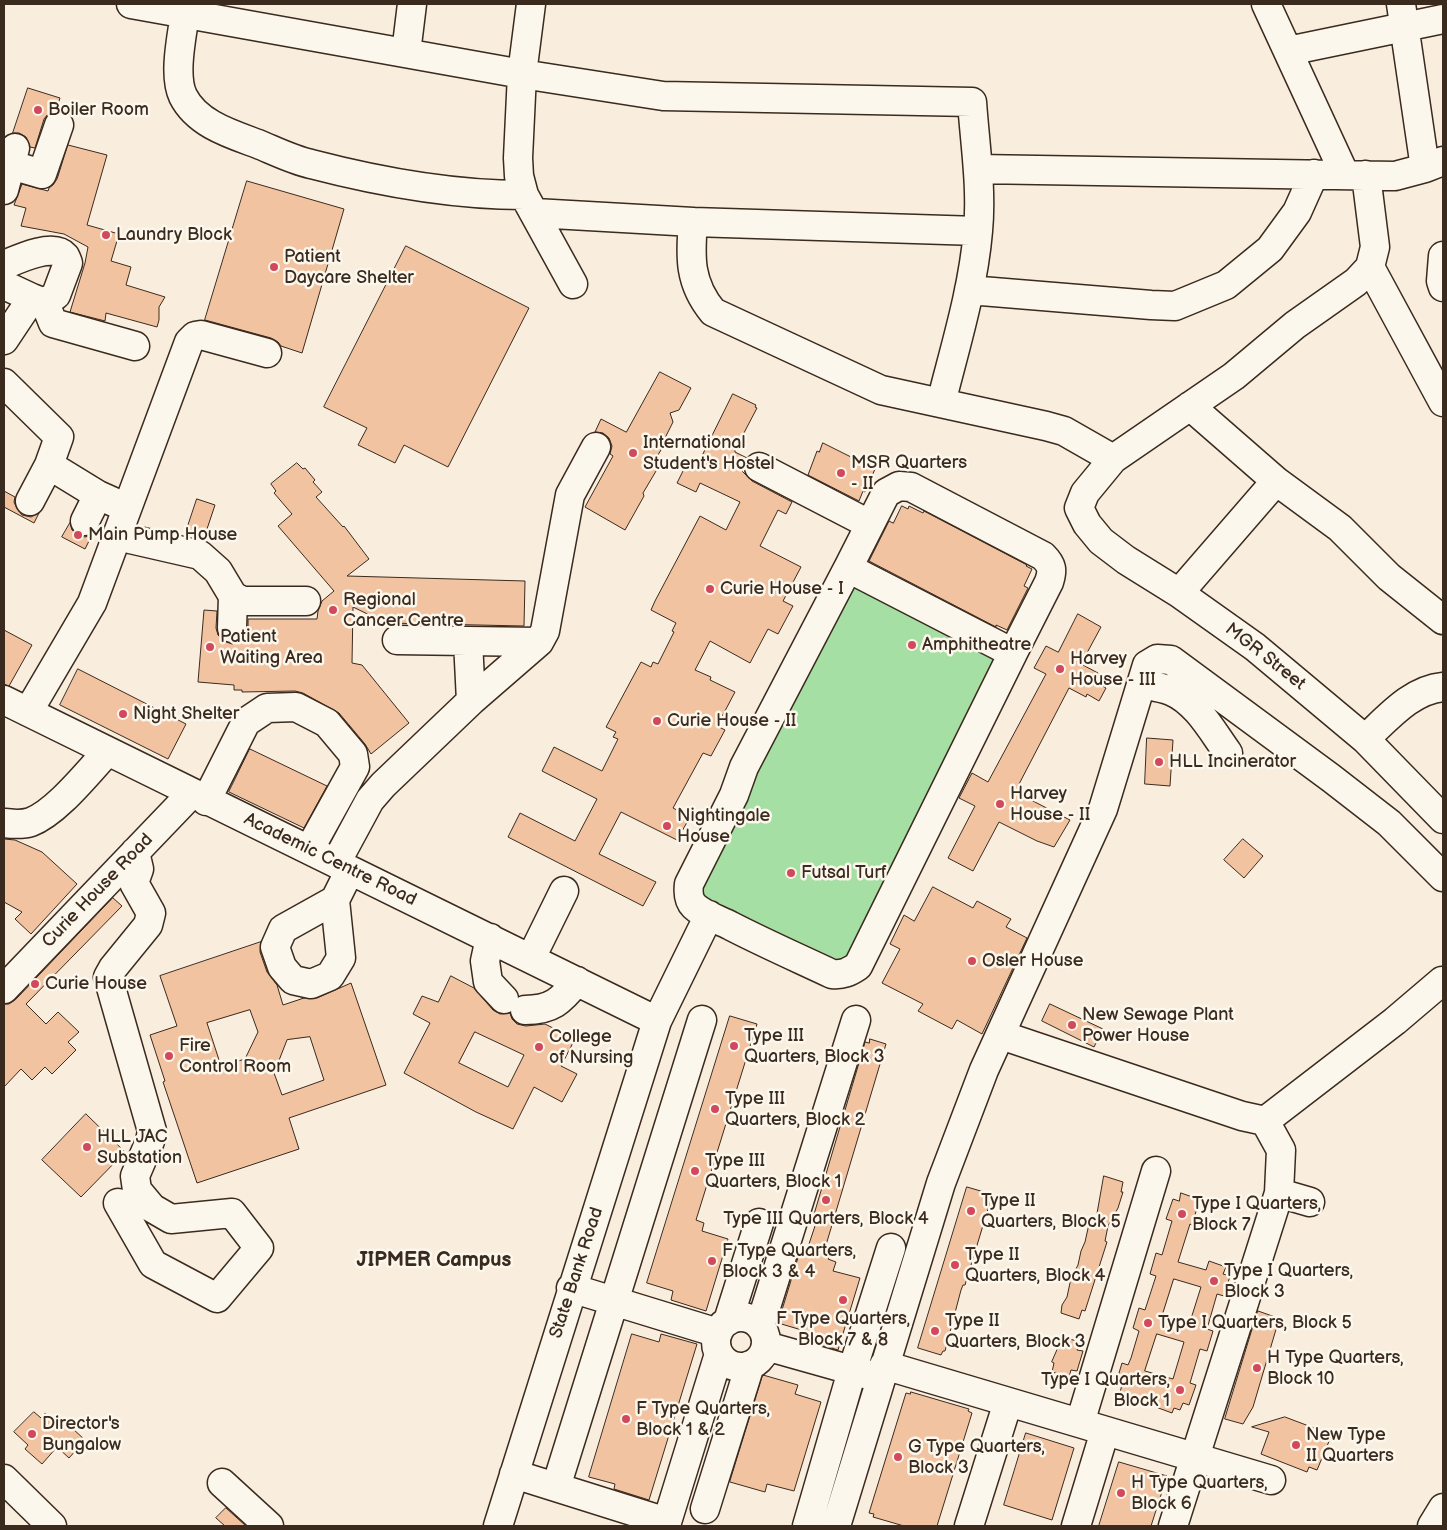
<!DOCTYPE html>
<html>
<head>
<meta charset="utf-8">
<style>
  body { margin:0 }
  #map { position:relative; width:1447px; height:1530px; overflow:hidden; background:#f9eddd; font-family:"Balsamiq Sans",sans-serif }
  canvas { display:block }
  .frame { position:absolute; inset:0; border:5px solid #3b2a1e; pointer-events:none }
</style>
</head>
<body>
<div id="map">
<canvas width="1447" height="1530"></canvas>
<div class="frame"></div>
</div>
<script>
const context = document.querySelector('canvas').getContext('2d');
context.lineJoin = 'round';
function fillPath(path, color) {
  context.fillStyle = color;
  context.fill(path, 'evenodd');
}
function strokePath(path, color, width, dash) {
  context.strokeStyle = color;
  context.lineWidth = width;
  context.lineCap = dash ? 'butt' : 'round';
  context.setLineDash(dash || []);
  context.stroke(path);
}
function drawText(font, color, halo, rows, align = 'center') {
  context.font = font + ' "Balsamiq Sans",sans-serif';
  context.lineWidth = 5;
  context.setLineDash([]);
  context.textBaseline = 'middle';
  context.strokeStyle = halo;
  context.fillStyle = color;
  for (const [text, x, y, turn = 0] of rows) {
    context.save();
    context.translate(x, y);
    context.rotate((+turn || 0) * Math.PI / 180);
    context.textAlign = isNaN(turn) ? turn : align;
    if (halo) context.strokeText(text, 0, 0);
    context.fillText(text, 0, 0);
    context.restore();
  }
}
fillPath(new Path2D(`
  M853,583l144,71 -141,303 -15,10 -133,-63 -7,-8 1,-11 51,-97 3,-17z`), '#a6dfa3');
const building = new Path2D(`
  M28,88l32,10 -4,12 -7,3 -5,6 -9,29 -5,-1 -4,-10 -7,-4h-6z
  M68,145l39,10 -20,70 32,9 -8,27 20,6 -5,18 39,12 -6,10v13l-2,7 -51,-14 -1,8 -35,-9 15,-49 3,-16 -24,-13 -43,-8 5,-18 -12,-3 8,-21 26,7 1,-3 4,-3 4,-6z
  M247,181l97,28 -42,144 -21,-7 -3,-4 -7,-4 -66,-18z
  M406,246l123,62 -81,159 -44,-22 -9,18 -37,-18 9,-17 -43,-21z
  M660,372l31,16 -12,22 -9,3 3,9 -13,26 1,2 -5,8 6,3 -19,32 1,3 -19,34 -40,-23 28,-51 -3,-2 2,-8 -3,-8 -6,-5 -8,-1 6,-13 25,13z
  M733,394l23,11 -1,2 2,1 -22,42v2l12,6 -6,12 11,11 40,21 -6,12 -8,-4 -18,36 41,21 -18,34 10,5 -15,28 -10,-5 -18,34 -40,-22 -15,29 16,7 -1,3 25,12 -18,34 8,4 -14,26 -8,-3 -30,55 17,9 -13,23 -56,-28 -22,42 57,28 -13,24 -135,-69 12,-24 55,28 22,-42 -55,-28 12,-24 48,24 16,-32 -5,-2 3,-5 -10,-5 35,-65 10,5 2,-5 5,2 16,-32 -2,-1 4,-8 -25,-13 4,-9 45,-85 26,14 14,-28 -40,-19 -4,9 -19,-9 12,-24 9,4z
  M823,443l52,26 -10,23 -2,-1 -4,10 -51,-26 9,-24 2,1z
  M297,463l6,6 2,-1 10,12 -2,2 9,10 -6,5 27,30 1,-1 25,33 -22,17 178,5 -1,45 -138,-3 -33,-16 -1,56 10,2 47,58 -38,31 -6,-10 -26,-31 -36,-20 -8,-2 -53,1v-2h-8v-5l-36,-3 6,-72 13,1 -1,17 2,7 6,6 8,3 8,-3 5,-4 3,-8v-10h69l1,-8 4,-10 12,-10 -56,-65 14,-12 -18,-21 2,-2 -5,-7z
  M4,491l11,6 -1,5 3,7 5,6 9,2 8,-4 -5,10 -30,-16z
  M197,499l18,6 -10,30 -18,-6z
  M902,506l6,3 1,-3 14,7 1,-2 103,54 -1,1 6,3 -8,17 4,2 -21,42 -11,-5v2l-127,-66 20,-40 4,2z
  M70,523l2,7 6,5 7,2 7,-2 -7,14 -23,-12z
  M1078,614l23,13 -20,37 17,9 -1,2 5,3 -3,6 7,4 -7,13 -12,-7 -1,3 -17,-9 -51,98 16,9 -3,5 39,20 -16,27 -17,-6 -38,-19 -26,49 -25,-13 27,-52 -16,-8 13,-25 16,9 58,-108 -12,-6 12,-22 12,6z
  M4,630l28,15 -23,41 -5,-2z
  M78,669l108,55 -18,35 -108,-54z
  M1147,738l26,2 -3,46 -25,-2z
  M250,749l77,37 -23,42 -75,-36z
  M4,839l11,1 27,12 35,32 -46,50 -16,-15 7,-7 -18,-10z
  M1243,839l20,17 -19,22 -20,-18z
  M933,887l40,21 4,-7 34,18 -5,8 21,11 -45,96 -25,-14 -5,9 -34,-18 5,-7 -41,-21 18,-34 -10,-5 14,-29 10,6z
  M113,898l9,8 -96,98 20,20 12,-12 21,20 -11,10 8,8 -24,24 -7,-7 -13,13 -11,-11 -17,18v-83h5l6,-4z
  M261,942l-1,10 7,20 10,13 6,20 21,-7h13l34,-15 35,102 -97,33 10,31 -102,34 -34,-101 2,-1 -15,-46 27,-9 -17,-50zM250,1010l8,22 -13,27 -24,7 -14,-43zM310,1037l14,43 -42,15 -8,-22 13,-33z
  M451,976l23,12 19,22 7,4 10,-1 2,6 5,5 9,2 19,-2 30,15 -14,27 16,8 -15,28 -28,-15 -21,42 -37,-17 -72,-39 26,-50 -17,-9 9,-18 16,6zM475,1032l49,23 -16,32 -49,-24z
  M1050,1004l53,25 -9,18 -52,-26z
  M730,1016l27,8 -61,196 8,3 -2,8 26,8 -22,72 -35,-11 2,-9 -26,-8z
  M870,1039l16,5 -63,211 6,2 -1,2 8,3 -3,9 27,7 -22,72 -36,-11 3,-8 -27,-8 22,-72 6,2 10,-30 -4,-2 44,-148 9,-31 4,1z
  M86,1114l39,38 -44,45 -39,-37z
  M1104,1176l19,6 -2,10h2l-5,16 -10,18 -3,15 2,1 -22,69 -3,-1 -3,9 -18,-6 1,-8 5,-8 4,-19 7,-13 3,-14 4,-9 6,-27 5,2z
  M967,1187l24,7 -1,5h1l-26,86h-2l-2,5 -16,61h-2l-2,4 -23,-7z
  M1181,1193l17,6 -3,9h2l-5,17 -2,-1 -12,38 28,8 3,-9 17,6 -3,7 7,2 -6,20 -7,-2 -10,35 6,2 -6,20 -7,-2 -10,34 6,2 -7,20 -6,-2 -3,7 -6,-2 -2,5 -46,-17v-2l-6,-2 2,-7 -6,-2 6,-20 6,2 3,-7 8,-27 -6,-3 6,-20 6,2 11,-34 -6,-2 6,-21 6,2 10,-34 -6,-2 7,-20 6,2zM1174,1279l27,8 -12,38 -27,-8zM1157,1334l27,8 -11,37 -28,-8z
  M1258,1311l20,7 -2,8h1l-24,81 -10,17 -18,-5z
  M632,1334l27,8 2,-8 36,10 -48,156 -35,-11 1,-5 -26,-7z
  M1063,1337l17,5 -3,8 6,1 -6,20 -6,-1 -2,7 -17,-5 2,-9 -2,-1z
  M763,1375l35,10 -3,9 26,8 -27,89 -27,-7 -2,8 -35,-10z
  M911,1392l58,17 -1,2 4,2 -35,113h-33l-31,-9 1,-3 -5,-1 37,-120 4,1z
  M34,1412l7,6 4,-5 8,7 5,-5 27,25 -16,18 -12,-11 -15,17 -17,-15 3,-4 -14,-13z
  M1285,1417l37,14 -1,3 9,5 -13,31 -8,-3 -2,5 -46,-18 8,-22 -17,-5z
  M1026,1433l48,15 -22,72 -48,-15z
  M1119,1462l48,14 -16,50h-52z
  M226,1508l20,18h-21l-9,-8z`);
fillPath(building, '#f1c3a1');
strokePath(building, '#3b2a1e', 1);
const minor = new Path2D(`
  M131,4l391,70 141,22 309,6c3,42 10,87 6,129 -5,59 -23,116 -37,172
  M531,4l-9,70 -4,84 1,18 5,19 49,89
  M1266,4l79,171
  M1401,4l24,164
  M185,13c-3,23 -12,62 -2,83 14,28 48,38 75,48 17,7 35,16 53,20 69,18 142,31 213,31
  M1288,51l155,-32
  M406,53l6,-49
  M11,165l31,9 17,-49
  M978,169l417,7 30,-8 18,-7
  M1366,175l9,72 -5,20 -14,15 -61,43 -61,51 -121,83 -28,34 -6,15 8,16 14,17 25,19 53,33 76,54 110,92 78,80
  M4,190l11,-42
  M535,213l158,9 285,9
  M693,222c-3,35 -4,61 20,90l168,78 165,36 18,5 49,28
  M1443,256l-2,25 2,6
  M4,265c12,-5 49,-23 61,-9 0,0 3,6 3,7l-12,32 -11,8 -13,-5
  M1370,267l73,135
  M4,285l28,13 -28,42
  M969,290l182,15 24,1 51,-21 44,-36 27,-37 17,-38
  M45,303l8,20 82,23
  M4,383l55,54 -10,28 49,30 29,13
  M1190,406l86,75 64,47 49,49 54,43
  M759,467l110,57
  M30,501l19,-36
  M85,521l13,-26
  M117,536l83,19 18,16 15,25 10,5h63
  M848,568l165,85 -155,313c-9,6 -15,9 -26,8 -34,-16 -68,-31 -101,-48 -11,-6 -28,-11 -37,-20 -6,-6 -6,-14 -5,-22l45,-89 10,-28z
  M848,568l38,-75 13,-7 12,1 132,69c9,9 10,14 6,26l-36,71
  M1179,593l97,-112
  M232,628l1,-32
  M397,640l142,2
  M468,641l3,60
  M1141,684c10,2 20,3 30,7 26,11 41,40 57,62
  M4,700l653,321
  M28,712l64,-109 97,-261 6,-6 6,-1 66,18
  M1365,739c23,-21 46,-49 78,-52
  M206,801l40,-79 21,-14 29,-1 31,16 26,31 2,13 -46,83
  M4,823c8,1 18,2 27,-1 26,-10 57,-50 76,-70
  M336,863l34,-63 13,-15 88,-84 68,-59 6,-11 25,-136 26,-48
  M335,900l-52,29 -8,18 7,20 11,13 18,4 19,-8 11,-18 -6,-58 15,-30
  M490,938l-5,23 3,21 16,17
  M531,958l33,-67
  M4,989l188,-196
  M525,1010c27,0 36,-9 52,-29
  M1001,1035l241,81 23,5 130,-100 47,-40
  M1279,1193l31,9
  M118,1203l35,61 64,34 42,-50 -27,-35 -61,6 -19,-11 -15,-18 -2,-14 15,-35 2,-10 -44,-154 5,-9 35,-43 3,-12 -17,-30 5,-14 -4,-17
  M571,1288l147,45
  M716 1342a25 25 0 1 1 50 0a25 25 0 1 1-50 0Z
  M728,1321l31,-98
  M760,1326l96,-306
  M766,1346l103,29
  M884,1365l387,115
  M1080,1423l76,-252
  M514,1474l153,48 52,-168
  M4,1479l48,47
  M222,1483l47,43
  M556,1487l146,-467
  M705,1509l45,-144
  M498,1526l159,-505 52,-106
  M807,1526l45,-155 39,-123
  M836,1526l105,-343 43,-113 119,-261 44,-144 10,-6 14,1 160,118 58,45 54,54
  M969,1526l39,-124
  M1076,1526l29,-95
  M1173,1526l106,-333 2,-43 -16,-29
  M1432,1526l11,-18`);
strokePath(minor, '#3b2a1e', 31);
strokePath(minor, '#fbf7ec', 28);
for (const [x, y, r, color] of [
  [38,110,5,"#d1495b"],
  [106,235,5,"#d1495b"],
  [274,267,5,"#d1495b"],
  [633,453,5,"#d1495b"],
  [841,473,5,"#d1495b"],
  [78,535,5,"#d1495b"],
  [710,589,5,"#d1495b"],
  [333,610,5,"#d1495b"],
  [912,645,5,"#d1495b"],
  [210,647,5,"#d1495b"],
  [1060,669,5,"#d1495b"],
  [123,714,5,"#d1495b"],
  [657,721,5,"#d1495b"],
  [1159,762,5,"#d1495b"],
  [1000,804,5,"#d1495b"],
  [667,826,5,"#d1495b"],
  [791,873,5,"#d1495b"],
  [972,961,5,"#d1495b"],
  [35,984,5,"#d1495b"],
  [1072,1025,5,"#d1495b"],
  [734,1046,5,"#d1495b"],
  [539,1047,5,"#d1495b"],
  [169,1056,5,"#d1495b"],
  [715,1109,5,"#d1495b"],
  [87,1147,5,"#d1495b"],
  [695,1171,5,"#d1495b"],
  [826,1200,5,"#d1495b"],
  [971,1211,5,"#d1495b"],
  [1182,1214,5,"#d1495b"],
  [712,1261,5,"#d1495b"],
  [955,1265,5,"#d1495b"],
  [1214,1281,5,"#d1495b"],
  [843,1300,5,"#d1495b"],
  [1148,1323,5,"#d1495b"],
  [935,1331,5,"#d1495b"],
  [1257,1368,5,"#d1495b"],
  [1180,1390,5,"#d1495b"],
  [626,1419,5,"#d1495b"],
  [32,1434,5,"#d1495b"],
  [1296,1445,5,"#d1495b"],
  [898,1457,5,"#d1495b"],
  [1121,1493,5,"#d1495b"]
]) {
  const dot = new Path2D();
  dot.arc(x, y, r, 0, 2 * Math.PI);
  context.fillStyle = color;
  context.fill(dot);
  strokePath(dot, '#fbf7ec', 2);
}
drawText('18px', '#3b2a1e', '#fbf7ec', [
  ["Boiler Room",48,110],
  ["Laundry Block",116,235],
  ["Patient",284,257],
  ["Daycare Shelter",284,278],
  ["International",643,443],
  ["Student's Hostel",643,464],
  ["MSR Quarters",851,463],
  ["- II",851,484],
  ["Main Pump House",88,535],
  ["Curie House - I",720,589],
  ["Regional",343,600],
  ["Cancer Centre",343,621],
  ["Patient",220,637],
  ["Waiting Area",220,658],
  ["Amphitheatre",922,645],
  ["Harvey",1070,659],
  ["House - III",1070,680],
  ["Night Shelter",133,714],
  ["Curie House - II",667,721],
  ["HLL Incinerator",1169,762],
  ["Harvey",1010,794],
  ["House - II",1010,815],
  ["Nightingale",677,816],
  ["House",677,837],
  ["Futsal Turf",801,873],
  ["Osler House",982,961],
  ["Curie House",45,984],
  ["New Sewage Plant",1082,1015],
  ["Power House",1082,1036],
  ["Type III",744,1036],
  ["Quarters, Block 3",744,1057],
  ["College",549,1037],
  ["of Nursing",549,1058],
  ["Fire",179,1046],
  ["Control Room",179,1067],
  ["Type III",725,1099],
  ["Quarters, Block 2",725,1120],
  ["HLL JAC",97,1137],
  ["Substation",97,1158],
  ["Type III",705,1161],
  ["Quarters, Block 1",705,1182],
  ["Type II",981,1201],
  ["Quarters, Block 5",981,1222],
  ["Type I Quarters,",1192,1204],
  ["Block 7",1192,1225],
  ["Type III Quarters, Block 4",826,1219,"center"],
  ["F Type Quarters,",722,1251],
  ["Block 3 & 4",722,1272],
  ["Type II",965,1255],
  ["Quarters, Block 4",965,1276],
  ["Type I Quarters,",1224,1271],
  ["Block 3",1224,1292],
  ["F Type Quarters,",843,1319,"center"],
  ["Block 7 & 8",843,1340,"center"],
  ["Type II",945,1321],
  ["Quarters, Block 3",945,1342],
  ["Type I Quarters, Block 5",1158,1323],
  ["H Type Quarters,",1267,1358],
  ["Block 10",1267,1379],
  ["Type I Quarters,",1170,1380,"right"],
  ["Block 1",1170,1401,"right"],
  ["F Type Quarters,",636,1409],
  ["Block 1 & 2",636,1430],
  ["Director's",42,1424],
  ["Bungalow",42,1445],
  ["New Type",1306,1435],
  ["II Quarters",1306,1456],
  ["G Type Quarters,",908,1447],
  ["Block 3",908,1468],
  ["H Type Quarters,",1131,1483],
  ["Block 6",1131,1504]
], 'left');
drawText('18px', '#3b2a1e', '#fbf7ec', [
  ["MGR Street",1265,657,38],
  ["Academic Centre Road",330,860,26],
  ["Curie House Road",98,891,-46],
  ["State Bank Road",577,1273,-72]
]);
drawText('bold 20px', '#3b2a1e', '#fbf7ec', [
  ["JIPMER Campus",434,1261]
]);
</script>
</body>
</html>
